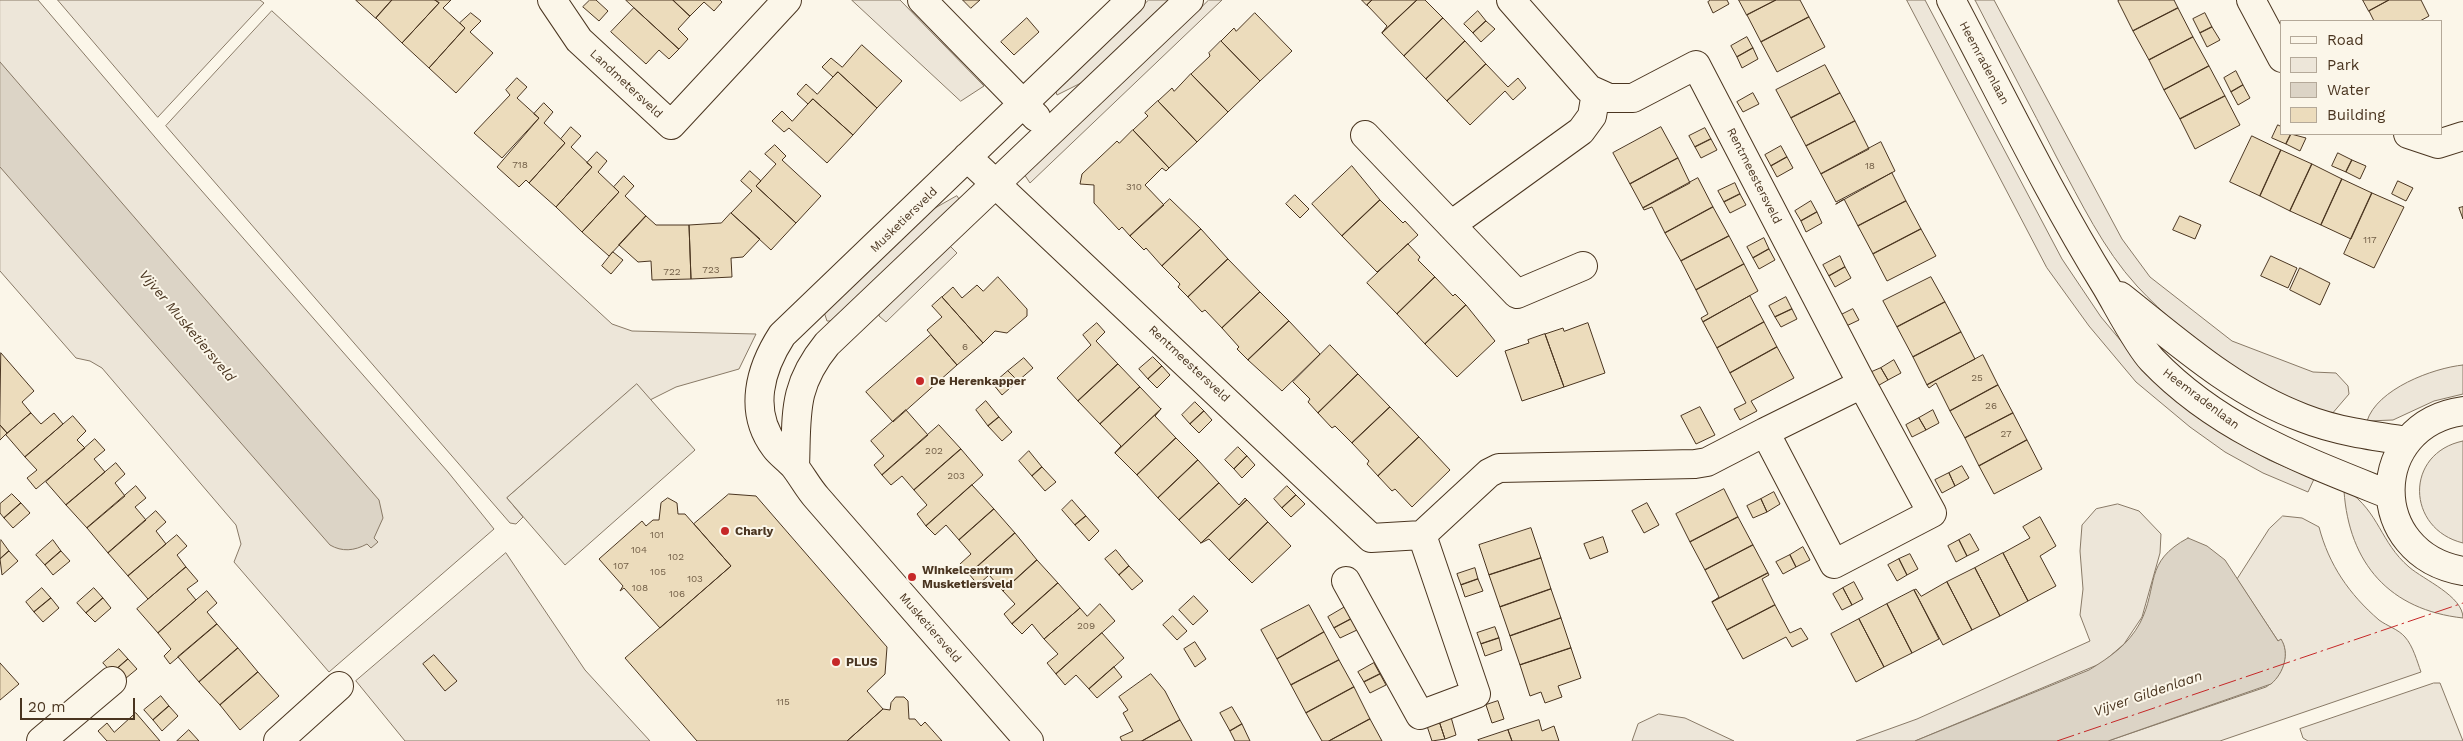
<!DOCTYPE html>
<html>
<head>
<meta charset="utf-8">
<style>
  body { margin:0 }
  #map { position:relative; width:2463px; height:741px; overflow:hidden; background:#fbf6e9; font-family:"Work Sans",sans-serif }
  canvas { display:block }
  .legend { position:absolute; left:2280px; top:20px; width:162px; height:115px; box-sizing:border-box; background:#fbf6e9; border:1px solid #b4a999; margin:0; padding:6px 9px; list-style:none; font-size:15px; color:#4a3520 }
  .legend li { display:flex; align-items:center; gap:10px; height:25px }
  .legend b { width:25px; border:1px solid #b4a999 }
  .scale { position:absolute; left:20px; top:698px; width:115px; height:22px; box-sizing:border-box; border:2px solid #4a3520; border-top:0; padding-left:6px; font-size:15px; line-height:18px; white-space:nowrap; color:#4a3520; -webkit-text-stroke:4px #fbf6e9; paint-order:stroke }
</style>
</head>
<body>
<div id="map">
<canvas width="2463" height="741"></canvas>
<ul class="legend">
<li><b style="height:6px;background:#fbf6e9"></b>Road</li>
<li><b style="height:14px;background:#ede6d9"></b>Park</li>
<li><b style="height:14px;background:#dcd4c6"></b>Water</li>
<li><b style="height:14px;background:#ecdcbc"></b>Building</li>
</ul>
<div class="scale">20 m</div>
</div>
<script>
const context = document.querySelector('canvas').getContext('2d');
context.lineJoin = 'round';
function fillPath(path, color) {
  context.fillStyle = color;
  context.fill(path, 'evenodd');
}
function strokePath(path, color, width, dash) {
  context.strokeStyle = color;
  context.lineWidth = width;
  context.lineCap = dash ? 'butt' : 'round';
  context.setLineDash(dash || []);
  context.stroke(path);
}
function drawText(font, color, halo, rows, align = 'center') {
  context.font = font + ' "Work Sans",sans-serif';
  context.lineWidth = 4;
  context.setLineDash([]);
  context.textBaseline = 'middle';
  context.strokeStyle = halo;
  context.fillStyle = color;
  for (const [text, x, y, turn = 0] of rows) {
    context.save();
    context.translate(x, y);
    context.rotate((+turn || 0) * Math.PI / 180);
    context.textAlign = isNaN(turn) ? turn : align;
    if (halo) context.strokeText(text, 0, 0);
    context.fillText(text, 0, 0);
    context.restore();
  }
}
const green = new Path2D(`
  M0,0h38l128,150 282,322 46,57 -165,143 -95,-110 7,-18 -5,-19 -134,-157 -12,-7 -14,-3 -76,-87z
  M58,0h202l4,3 -106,114z
  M852,0h48l84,86 -23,15z
  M1149,0h23l-89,82 -26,13 -1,-3 10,-13z
  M1209,0h13l-192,183 -6,-9 165,-158 2,1z
  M1907,0h18l137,259 39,58 45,54 86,68 37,21 45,19 -6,13 -45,-19 -38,-21 -35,-25 -54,-45 -47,-56 -42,-58z
  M1975,0h19l128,239 28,38 82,64 81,31 23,1 12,13 1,8 -18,21c-73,-26 -141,-72 -194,-129 -34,-37 -56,-84 -80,-128 -27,-53 -55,-105 -82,-158z
  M272,11l340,313 20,7 124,3 -17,35 -63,18 -26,13 -13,-15 -130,113 16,19 -7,7 -6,-1 -344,-397z
  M957,196l2,3 -9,12 -118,110h-5l-3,-9 106,-101z
  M949,245l8,8 -71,69 -7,-6v-3z
  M2463,365v29l-29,7 -41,19 -26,1c10,-32 66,-53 96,-56z
  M2463,441v102c-57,-14 -59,-90 0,-102z
  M2347,490c33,23 33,52 62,77 15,13 54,29 54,51 -73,-8 -114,-54 -119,-127z
  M2118,504l21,7 22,23 -1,19 -18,64 -18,27 -22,19 -187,78h-59l61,-22 173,-78 -10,-26 3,-26 -3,-38 2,-26 14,-16z
  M2283,516l19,2 17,9c10,38 30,67 60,93 8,6 19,9 26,17 8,9 12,24 16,35l-201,69h-112l158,-54c15,-9 25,-32 15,-47l-3,1 -41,-62 32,-50z
  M506,553l79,117 65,71h-245l-49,-60z
  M2434,683h6l23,58h-155l-5,-3 -3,-9z
  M1659,714l26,4 49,23h-102l6,-17z`);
fillPath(green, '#ede6d9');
strokePath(green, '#887966', 1);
const parking = new Path2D(`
  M637,384l58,66 -130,115 -58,-67z`);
fillPath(parking, '#ede7d9');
strokePath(parking, '#887966', 1);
const water = new Path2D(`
  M0,62l379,438 4,18 -9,20 4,4 -7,6 -4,-4c-13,7 -25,8 -37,1l-330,-378z
  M2188,538l19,8 18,14 53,81 3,-2c9,14 3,34 -10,45l-163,57h-193l174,-71c21,-13 39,-25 51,-47 19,-37 3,-61 48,-85z`);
fillPath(water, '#dcd4c6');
strokePath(water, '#887966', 1);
const building = new Path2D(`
  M356,0h36l-16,18z
  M392,0h43l4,3 -37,40 -26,-25z
  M435,0h16l-8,8 22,20 -36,40 -27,-25 37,-40z
  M590,0h6l12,11 -9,10 -16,-14z
  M626,0h47l17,16 -12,13 10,10 -9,10z
  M673,0h47l2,2 -8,9 -10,-9 -14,14z
  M963,0h17l-9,8z
  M1362,0h10l-5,5z
  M1372,0h45l-35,33 5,-7 -20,-21z
  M1417,0h8l18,18 -39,38 -22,-23z
  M1711,0h16l2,4 -16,9 -5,-11z
  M1739,0h37l-29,15z
  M1776,0h24l9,17 -48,25 -14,-27z
  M2120,0h54l4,8 -45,23 -15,-30z
  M2363,0h26l-20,11z
  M2389,0h32l8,16 -9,5h-46l-5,-10z
  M634,8l45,41 -10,10 -10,-9 -13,14 -35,-32z
  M2178,8l15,29 -44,23 -16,-29z
  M1478,11l8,10 -13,12 -9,-9z
  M471,13l10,8 -11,11 23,21 -37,40 -27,-25 36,-40 -5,-5z
  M1255,13l37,38 -32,30 -39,-40 13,-13 2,3z
  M2205,13l7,14 -12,6 -7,-14z
  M1809,17l16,30 -48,25 -16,-30z
  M1027,18l12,14 -25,23 -13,-13z
  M1443,18l22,23 -39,38 -22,-23z
  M1486,21l9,8 -14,13 -8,-9z
  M2212,27l8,13 -13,7 -7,-14z
  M1747,37l6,11 -16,9 -6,-11z
  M2193,37l16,29 -45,24 -15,-30z
  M1221,41l39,40 -32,31 -37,-38 19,-18 -1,-3z
  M1465,41l21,23 -39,37 -21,-22z
  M862,45l40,36 -25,27 -39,-36 -5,5 -11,-10 9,-9 11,9z
  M1753,48l5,11 -16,9 -5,-11z
  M1486,64l22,23 10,-9 8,10 -13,12 -8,-9 -35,34 -23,-24z
  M1825,65l15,28 -49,25 -15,-28z
  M2209,66l16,30 -45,23 -16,-29z
  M2236,71l7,14 -12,7 -7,-14z
  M838,72l39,36 -24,27 -40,-36 -5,5 -11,-10 9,-10 11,10z
  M1191,74l37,38 -31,30 -39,-41 14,-13 2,3z
  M517,78l10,9 -10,11 22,20 -37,40 -28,-25 36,-38 -4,-5z
  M2243,85l7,13 -12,7 -7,-13z
  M1753,93l6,11 -16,8 -6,-10z
  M1840,93l15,28 -49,25 -15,-28z
  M2225,96l15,29 -45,24 -15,-30z
  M813,99l40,36 -26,28 -38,-35 -5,4 -12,-11 10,-10 10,10z
  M1158,101l39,41 -28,26 -36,-38 15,-14 -3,-3z
  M544,103l9,9 -9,11 21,20 -36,40 -3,-3 -7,7 -22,-20 42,-49 -5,-4z
  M1855,121l14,28 -48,25 -15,-28z
  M2278,125l4,2v7h9l-5,10 -14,-6z
  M571,127l10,9 -10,11 21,20 -36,40 -27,-24 36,-40 -4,-4z
  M1661,127l17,31 -48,26 -17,-31z
  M1705,128l6,11 -16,8 -6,-11z
  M1133,130l36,38 -3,3 -4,-3 -17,17 19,20 -34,31 -8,-9 -3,3 -25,-27v-18l-14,-1 2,-10 35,-33 2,2z
  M2291,134l15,4 -6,13 -14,-7z
  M2252,136l29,14 -21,46 -30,-14z
  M1711,139l6,11 -16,8 -6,-11z
  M1881,142l14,29 -59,31 -15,-28z
  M775,145l11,11 -4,4 39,36 -25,27 -40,-37 20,-22 -11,-10z
  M1781,146l6,11 -16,9 -6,-11z
  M2281,150l31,14 -22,47 -30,-15z
  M597,152l10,9 -9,11 21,20 -37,40 -26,-25 36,-40 -5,-4z
  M2338,153l14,7 -6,12 -14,-6z
  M1787,157l6,11 -16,9 -6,-11z
  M1678,158l12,25 -47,25 -13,-24z
  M2352,160l14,6 -6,13 -14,-7z
  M2312,164l30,15 -21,46 -31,-14z
  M1352,166l28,34 -38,36 -30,-32z
  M750,171l11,10 -5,5 40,37 -25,27 -40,-37 21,-22 -11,-10z
  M1892,173l14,28 -48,25 -14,-27 -8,5z
  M624,176l10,10 -9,10 21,20 -37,40 -27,-24 37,-40 -5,-5z
  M1698,178l15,29 -48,26 -13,-26 -8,3 -1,-2z
  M2342,179l30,14 -21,46 -30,-14z
  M2398,181l15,7 -7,13 -14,-7z
  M1735,183l5,11 -16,8 -6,-11z
  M2372,193l32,14 -30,61 -30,-14z
  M1740,194l6,11 -16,8 -6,-11z
  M1295,195l14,14 -9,9 -14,-14z
  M1170,199l31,30 -39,37 -16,-18 -2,2 -14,-14z
  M1380,200l23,23 2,-2 13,14 -41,37 -35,-36z
  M1811,201l6,11 -16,9 -6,-10z
  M1906,201l15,28 -48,25 -15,-28z
  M1713,207l16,29 -48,25 -16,-28z
  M2463,207v12l-4,-11z
  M1817,212l5,11 -16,9 -5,-11z
  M731,213l29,26 -17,18 -12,1 1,19 -41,2 -2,-54 32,-2z
  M646,216l10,9h33l2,54 -39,1 -1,-19 -13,1 -19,-17z
  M2180,216l21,9 -6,14 -22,-9z
  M1201,229l27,30 -40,38 -10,-10 2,-3 -18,-18z
  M1921,229l15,27 -49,25 -14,-27z
  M1729,236l15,28 -48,26 -15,-29z
  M1764,238l5,11 -16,9 -6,-11z
  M1408,244l12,13 -2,3 17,17 -38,37 -30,-31z
  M1769,249l6,11 -16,9 -6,-11z
  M613,252l10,8 -12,14 -9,-8z
  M1840,256l5,11 -16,9 -6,-11z
  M2271,256l26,12 -9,20 -27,-12z
  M1228,259l32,33 -38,36 -17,-18 -3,2 -14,-15z
  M1744,264l14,27 -55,31 -2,-4 7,-4 -12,-24z
  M1845,267l6,11 -16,9 -6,-11z
  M2300,268l30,15 -10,22 -30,-15z
  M998,277l29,32v7l-20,17 -12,-2 -12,12 -41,-46 11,-10 9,11 15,-13 6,6z
  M1435,277l18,19 2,-2 11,11 -41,39 -28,-30z
  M1931,277l14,25 -48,25 -14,-26z
  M1260,292l29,29 -41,39 -11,-11 2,-2 -17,-19z
  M1750,296l14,26 -47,26 -14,-26z
  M942,297l41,46 -26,22 -30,-35 15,-13 -10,-11z
  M1786,297l6,12 -17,8 -6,-11z
  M1945,302l16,30 -48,25 -16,-30z
  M1466,305l29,36 -38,36 -32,-33z
  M1792,309l5,10 -16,8 -6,-10z
  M1853,309l6,11 -17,8 -5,-11z
  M1289,321l31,33 -38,37 -34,-31z
  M1764,322l13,25 -47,26 -13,-25z
  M1097,323l8,9 -9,9 22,23 -40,37 -21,-23 34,-33 -8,-10z
  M1588,323l17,50 -41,14 -19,-53 18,-6 1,3z
  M1961,332l14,27 -48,26 -14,-28z
  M1545,334l19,53 -42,14 -17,-50 24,-8 -1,-3z
  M931,335l26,30 -64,57 -27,-30z
  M1330,345l28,29 -40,39 -10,-11 2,-3 -17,-17z
  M1777,347l17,31 -43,23 6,10 -17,9 -6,-11 12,-6 -16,-30z
  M1,353l33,38 -12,11 9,11 -24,20 -7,-8z
  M1983,355l15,30 -48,26 -14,-28 -7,5 -2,-3z
  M1153,357l9,9 -14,13 -9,-10z
  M1024,358l9,10 -15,13 -10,-10z
  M1894,360l7,13 -13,7 -7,-12z
  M1118,364l22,23 -40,37 -22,-23z
  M1162,366l8,9 -13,13 -9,-9z
  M1881,368l7,12 -14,8 -7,-14z
  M1008,371l10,10 -16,14 -9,-11z
  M1358,374l32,33 -38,36 -17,-17 -3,2 -14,-15z
  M1998,385l15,28 -48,25 -15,-27z
  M1140,387l21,22 -46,44 6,-7 -21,-22z
  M986,401l13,16 -11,9 -12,-16z
  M1195,402l9,9 -14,13 -8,-9z
  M1390,407l29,30 -41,39 -11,-12 2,-3 -17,-18z
  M1700,407l15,28 -19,9 -15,-28z
  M1161,409l-6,7 21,22 -39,37 -22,-22z
  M906,410l22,25 -46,40 -8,-10 10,-9 -13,-15z
  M1933,410l6,13 -13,7 -7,-12z
  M1204,411l8,9 -13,13 -9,-9z
  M31,413l10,11 13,-11 9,11 -38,33 -19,-22z
  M2013,413l14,27 -48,26 -14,-28z
  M73,416l13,15 -9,9 8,8 -49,41 -9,-11 10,-8 -12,-13z
  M999,417l13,15 -10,9 -14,-15z
  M1919,418l7,12 -14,7 -6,-12z
  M0,425l7,8 -7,7z
  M939,425l22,24 -47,41 -12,-14 -11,9 -9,-10z
  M1419,437l31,33 -38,37 -17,-18 -3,2 -14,-15z
  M1176,438l22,22 -40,38 -21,-23z
  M95,439l10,11 -11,9 11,13 -39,33 -20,-23z
  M2027,440l15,29 -48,25 -15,-28z
  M1238,447l9,9 -13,13 -9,-9z
  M961,449l22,26 -57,51 -9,-12 10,-9 -13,-15z
  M1029,451l13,16 -10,9 -13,-15z
  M1247,456l8,9 -13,13 -8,-9z
  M1198,460l21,23 -40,37 -21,-22z
  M116,463l9,11 -10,9 10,13 -38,32 -21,-23z
  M1962,466l7,12 -14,8 -6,-13z
  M1042,467l14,15 -11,9 -13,-15z
  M1949,473l6,13 -13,7 -7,-13z
  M1219,483l20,22 6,-7 2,2 -46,43 -22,-23z
  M972,485l22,24 -35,31 -13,-15 -11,10 -9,-9z
  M136,486l10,12 -11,9 11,13 -38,33 -21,-25z
  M1287,486l9,9 -14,13 -8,-9z
  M1724,489l14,28 -48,25 -14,-28z
  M1774,492l6,12 -13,8 -6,-13z
  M12,494l9,9 -17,15 -4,-5v-9z
  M729,494l27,2 131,151 -2,27 -18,17 16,18 -36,32h-150l-72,-83 106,-92 -37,-42z
  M1296,495l9,9 -14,13 -9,-9z
  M668,498l9,5 1,11h7l46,52 -71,62 -36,-40 -4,3 3,-5 -24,-27 43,-38 4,5 7,-6h6l2,-17z
  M1761,499l6,13 -14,6 -6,-12z
  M1072,500l14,16 -11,9 -13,-15z
  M1247,500l21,22 -39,38 -20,-21 -8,4z
  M21,503l9,10 -17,15 -9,-10z
  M1647,503l12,22 -15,8 -12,-22z
  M994,509l21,24 -46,41 -9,-10 11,-10 -12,-14z
  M156,511l10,11 -10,9 10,13 -38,32 -20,-23z
  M1086,516l13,15 -10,10 -14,-16z
  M1738,517l15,28 -48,25 -15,-28z
  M2040,517l16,29 -16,10 16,30 -28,15 -25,-48 27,-15 -7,-11z
  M1268,522l23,24 -39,37 -23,-23z
  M1531,528l10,30 -52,17 -10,-30z
  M1015,533l22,27 -34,31 -14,-16 -11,10 -9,-11z
  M1970,534l9,16 -12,6 -8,-16z
  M177,535l10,11 -10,9 9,12 -38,32 -20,-23z
  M1603,537l5,15 -18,7 -6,-15z
  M1,540l8,11 -9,8v-18z
  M53,540l8,11 -16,14 -9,-10z
  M1959,540l8,16 -11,6 -8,-16z
  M1753,545l15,28 -56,29 7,-5 -14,-27z
  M1803,547l7,13 -14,7 -6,-12z
  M1116,550l13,16 -10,9 -14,-16z
  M9,551l9,10 -16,14 -2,-16z
  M61,551l9,10 -17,14 -8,-10z
  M2003,553l25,48 -28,15 -25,-48z
  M1910,554l8,15 -11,6 -8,-16z
  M1790,555l6,12 -13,7 -7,-12z
  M1541,558l10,31 -51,18 -11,-32z
  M1899,559l8,16 -10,6 -9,-16z
  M1037,560l21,23 -46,41 -8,-10 11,-10 -12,-13z
  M1129,566l14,15 -11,9 -13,-15z
  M186,567l12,14 -11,8 9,11 -38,33 -21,-24z
  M1475,568l3,11 -17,6 -4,-11z
  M1975,568l25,48 -28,14 -25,-48z
  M1768,573l1,2 -7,4 13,26 -48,25 -15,-28z
  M1478,579l5,12 -18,6 -4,-12z
  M1854,582l9,17 -11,6 -9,-17z
  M1947,582l25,48 -29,15 -29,-55 2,-1 5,7z
  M1058,583l22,25 -36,31 -12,-15 -10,10 -10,-10z
  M42,588l9,10 -17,14 -8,-10z
  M94,588l9,10 -17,15 -9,-10z
  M1843,588l9,17 -10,5 -9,-16z
  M1551,589l10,29 -51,18 -10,-29z
  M1914,590l25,49 -27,14 -25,-49z
  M207,591l10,12 -10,9 10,12 -47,40 -6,-8 7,-7 -13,-16z
  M1194,596l14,15 -15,14 -14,-15z
  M51,598l8,10 -16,14 -9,-10z
  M103,598l8,10 -16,14 -9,-9z
  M1100,604l15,17 -59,53 -9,-11 11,-9 -14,-15 36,-31 7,8z
  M1887,604l25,49 -28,14 -25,-48z
  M1309,605l15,27 -47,27 -16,-29z
  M1775,605l15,28 11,-5 7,11 -16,8 -6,-10 -43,22 -16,-29z
  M1345,607l6,12 -17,9 -6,-11z
  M1173,616l14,15 -10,9 -14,-15z
  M1561,618l10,30 -51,17 -10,-29z
  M1351,619l6,11 -17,8 -6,-10z
  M1859,619l25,48 -28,15 -25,-48z
  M217,624l21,24 -39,34 -21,-25z
  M1495,627l4,11 -18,6 -4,-11z
  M1324,632l15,28 -48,25 -14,-26z
  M1102,633l22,25 -35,31 -13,-14 -11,10 -9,-11z
  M1499,638l3,12 -17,6 -4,-12z
  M1195,642l11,17 -11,8 -11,-18z
  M238,648l20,24 -38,33 -21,-23z
  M1571,648l10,30 -23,8 4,11 -17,6 -4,-11 -11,4 -10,-31z
  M119,649l9,10 -16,14 -9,-10z
  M434,655l23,26 -12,10 -22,-27z
  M128,659l9,10 -17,14 -8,-10z
  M1339,660l15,27 -48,26 -15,-28z
  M0,663l19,21 -19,16z
  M1374,663l6,11 -16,8 -6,-10z
  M1114,667l8,10 -25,21 -8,-9z
  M258,672l21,24 -39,34 -20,-25z
  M1151,674l14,17 15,29 -38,21h-20l-2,-4 13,-6 -10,-18 5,-3 -9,-13z
  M1380,674l6,11 -16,8 -6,-11z
  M1354,687l16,32 -41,22h-7l-16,-28z
  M161,696l8,10 -16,14 -9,-10z
  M896,697h8l4,4 1,18h6l6,7 4,-4 17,19h-95l36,-32 7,1 1,-7z
  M1498,701l6,18 -12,4 -6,-18z
  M169,706l9,10 -16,15 -9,-11z
  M1232,707l10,17 -12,7 -10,-18z
  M136,713l24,28h-53l-9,-10 9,-8 7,9z
  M1451,717l5,18 -11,4 -6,-18z
  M1370,719l12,22h-53z
  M1180,720l12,21h-50z
  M1539,720l3,11 12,-5 5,15h-47l-4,-11z
  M1439,721l6,18 -13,2 -5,-15z
  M1242,724l8,17h-15l-5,-10z
  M189,730l10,11h-22z
  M1508,730l4,11h-33l-1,-1z`);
fillPath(building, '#ecdcbc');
strokePath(building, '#4a3520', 1);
const minor = new Path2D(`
  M552,0l27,40 92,85 116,-125
  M922,0l114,117
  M1951,0c51,96 98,194 155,286 12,20 31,58 46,74 67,70 151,100 238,135
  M2251,0l31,58
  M2408,134l30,10 25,-8
  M1365,135l152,159 66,-28
  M967,157l404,381 51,-3 54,159 -56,21 -74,-134
  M1451,225l130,-94 11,-15 4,-23
  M2120,296c57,45 113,96 183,122 33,13 69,18 104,23
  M2463,411c-95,13 -98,143 0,160
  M1765,432l97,-48
  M795,467c2,-53 -3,-80 32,-123l362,-344
  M1422,535l67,-62 10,-5 196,-4 12,-2 58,-30 69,132 98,-51 -70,-129 -166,-319 -63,33h-24l-20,-9 -78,-89
  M41,741l71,-60
  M278,741l61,-55
  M1029,741l-212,-243c-9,-10 -15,-22 -23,-32 -6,-7 -14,-12 -19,-19 -27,-36 -15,-78 7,-112l349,-335`);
strokePath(minor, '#4a3520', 30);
strokePath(minor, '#fbf6e9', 28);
strokePath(new Path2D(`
  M2057,741l406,-138`), '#c62828', 1, [18, 4, 2.5, 4]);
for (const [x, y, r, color] of [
  [920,381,5,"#c62828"],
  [725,531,5,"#c62828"],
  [912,577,5,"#c62828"],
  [836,662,5,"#c62828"]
]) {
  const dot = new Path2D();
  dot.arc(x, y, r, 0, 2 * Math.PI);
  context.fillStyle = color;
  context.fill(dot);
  strokePath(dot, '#fbf6e9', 2);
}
drawText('10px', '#725f47', null, [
  ["718",520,165],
  ["18",1870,166],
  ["310",1134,187],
  ["117",2370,240],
  ["723",711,270],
  ["722",672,272],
  ["6",965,347],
  ["25",1977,378],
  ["26",1991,406],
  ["27",2006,434],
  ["202",934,451],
  ["203",956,476],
  ["101",657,535],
  ["104",639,550],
  ["102",676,557],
  ["107",621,566],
  ["105",658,572],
  ["103",695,579],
  ["108",640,588],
  ["106",677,594],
  ["209",1086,626],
  ["115",783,702]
]);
drawText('12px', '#4a3520', '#fbf6e9', [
  ["Heemradenlaan",1984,63,62],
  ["Landmetersveld",626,84,43],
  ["Rentmeestersveld",1754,176,63],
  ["Musketiersveld",904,220,-44],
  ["Rentmeestersveld",1189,364,43],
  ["Heemradenlaan",2201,399,37],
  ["Musketiersveld",930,628,49]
]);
drawText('bold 12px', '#4a3520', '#fbf6e9', [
  ["De Herenkapper",930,381],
  ["Charly",735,531],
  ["Winkelcentrum",922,570],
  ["Musketiersveld",922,584],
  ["PLUS",846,662]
], 'left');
drawText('italic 14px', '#4a3520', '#fbf6e9', [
  ["Vijver Musketiersveld",187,326,50],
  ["Vijver Gildenlaan",2148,694,-19]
]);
</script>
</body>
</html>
